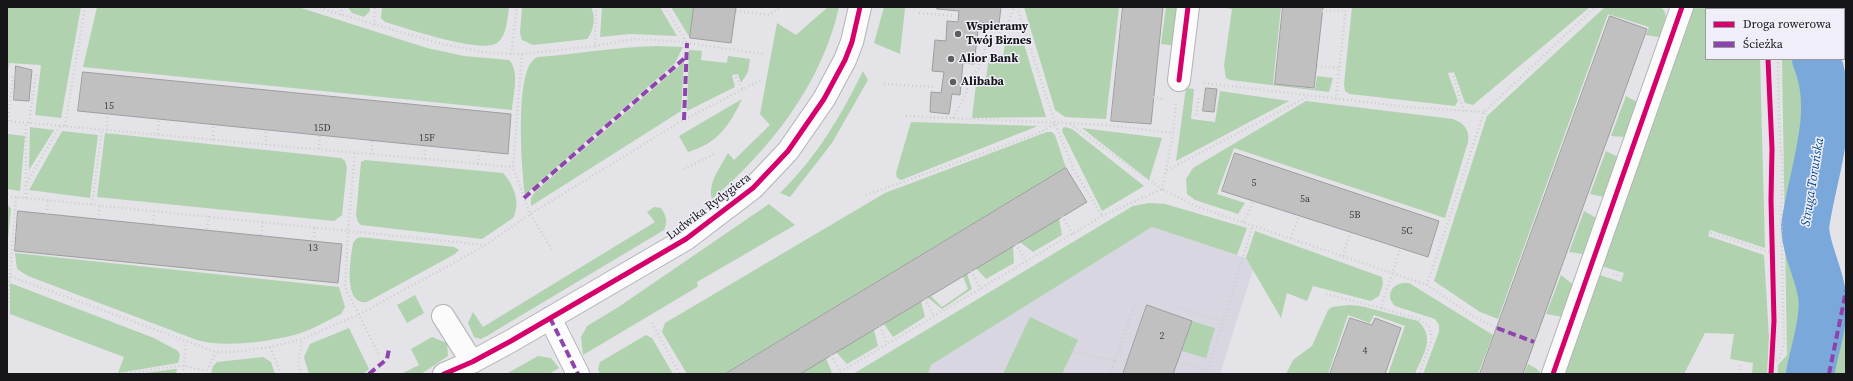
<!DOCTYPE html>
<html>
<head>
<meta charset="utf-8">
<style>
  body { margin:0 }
  #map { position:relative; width:1853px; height:381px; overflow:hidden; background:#e3e3e8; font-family:"Source Serif 4",serif }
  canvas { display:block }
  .frame { position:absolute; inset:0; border:8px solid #161619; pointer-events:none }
  .legend { position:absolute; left:1705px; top:8px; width:140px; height:52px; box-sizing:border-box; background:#f0eef8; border:1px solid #99989f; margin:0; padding:5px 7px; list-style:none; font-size:12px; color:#161619 }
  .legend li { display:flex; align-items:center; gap:8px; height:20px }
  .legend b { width:20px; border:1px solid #99989f }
</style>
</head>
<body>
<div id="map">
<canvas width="1853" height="381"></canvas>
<div class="frame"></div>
<ul class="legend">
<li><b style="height:5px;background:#d6006c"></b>Droga rowerowa</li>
<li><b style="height:5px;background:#8e44ad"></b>Ścieżka</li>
</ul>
</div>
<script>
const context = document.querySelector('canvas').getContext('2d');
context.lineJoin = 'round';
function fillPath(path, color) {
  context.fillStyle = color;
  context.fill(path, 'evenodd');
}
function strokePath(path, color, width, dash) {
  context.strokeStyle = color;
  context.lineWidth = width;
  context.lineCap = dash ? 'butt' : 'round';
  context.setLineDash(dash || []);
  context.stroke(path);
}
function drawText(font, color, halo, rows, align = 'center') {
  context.font = font + ' "Source Serif 4",serif';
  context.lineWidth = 3;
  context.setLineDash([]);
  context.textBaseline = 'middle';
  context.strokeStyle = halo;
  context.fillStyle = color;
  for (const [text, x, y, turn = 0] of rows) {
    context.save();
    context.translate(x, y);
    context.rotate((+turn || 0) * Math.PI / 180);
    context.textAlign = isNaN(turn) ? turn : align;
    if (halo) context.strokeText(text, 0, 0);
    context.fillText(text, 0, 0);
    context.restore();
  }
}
fillPath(new Path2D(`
  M1152,227l94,31 9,5 -35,111h-292l3,-9z`), '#d7d6e1');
fillPath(new Path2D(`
  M7,7h74l-20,111 -26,-3 6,-50 -32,-2 -2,15z
  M97,7h201l129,41 37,8 45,4c11,10 4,36 3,50l-429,-43z
  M348,7h22v4l-6,6 -12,-4z
  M382,7h126l1,2c-2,10 -2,27 -12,34 -16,11 -91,-15 -112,-21l-4,-4z
  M522,7h69c5,10 3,24 -4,32l-54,6 -11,-5 -2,-7z
  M602,7h58l17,29 -47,-2 -30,3z
  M671,7h23l-4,31z
  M828,7h11c-17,76 -68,142 -127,192 -5,-15 9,-33 16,-46l6,7 36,-35 -10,-11 17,-91 19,12z
  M884,7l21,1 -5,46 -26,-11z
  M1024,7h95l-13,112 -41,-2 -10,-7z
  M1166,7h15l-4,39 -16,-2z
  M1222,7h59l-8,77 42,5 2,-13 16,2 -4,14 -99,-12 -4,-2 -2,-12 8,-57z
  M1352,7h238l-117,98 -8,-2 -11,-31 -6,1 10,28 -3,5 -105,-12 -5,-3 -1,-7z
  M1605,7l57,1c8,9 1,20 -3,29l-13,-2 3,-8 -41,-13 -110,305 -18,-7 -46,-31 53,-165z
  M1689,7h70v2h-53v50h54l5,189 -55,-18 -2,6 56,19 5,82 -2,37h-15l1,-11 -23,-4 4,-25 -29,-1 -21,41h-121l31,-101 27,9 3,-9 -26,-8z
  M1005,44h19l22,73 -74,1 4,-34 9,1 4,-28h14z
  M656,46l27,1 -8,16 -150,132c-3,-23 -12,-131 13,-138 39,-3 78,-10 118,-11z
  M689,50l13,1 -1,9 26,3 1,-7 22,3 -2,13 -7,11 -3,-9 -6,1 3,12 -48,24z
  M1782,59h26l10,36v31l-13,65 -5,36 4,37 10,34 -9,76h-27v-9l9,-10z
  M684,62l-3,49 -150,95v-8l5,-7z
  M863,71l5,9 -36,63 -42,54 -10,-4c36,-35 61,-77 83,-122z
  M1186,88l8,1 -3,30 24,3 5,-31 69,10 -113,60z
  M1626,96l11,6 -12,35 -14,-1z
  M742,99c-13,27 -24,44 -54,53l-9,-16z
  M1306,101l147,18c11,4 17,11 15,23l-23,76 -211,-70 -17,46 28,9 -7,11 -43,-14 -8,-6 -1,-15 7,-11z
  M911,122l127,4 -137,54 -4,-2 -1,-5z
  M30,127l24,3 -25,40z
  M1065,127l7,2 72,57 -42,25 -40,-80 1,-3z
  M1082,128l80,10 -13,42z
  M62,131l36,4 -8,63 -61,-8z
  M1047,132h5l3,3 11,33 -342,206h-37l-25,-42 3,-9 220,-130z
  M105,133l236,25 4,3 2,6 -5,48 -8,6 -237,-24z
  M7,134l18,2 -5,55 -13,-2z
  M1606,151l12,6 -14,40 -14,-3z
  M365,160l138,13c11,12 18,30 10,45l-31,21 -121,-14 -3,-3 -2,-7 5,-53z
  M1149,203l16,1 82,24 -10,27 -85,-28 -221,138 -3,9h-75l280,-168z
  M7,204l4,5 -4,39z
  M769,204l26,21 -98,57 1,4 -4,3 -111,66 -2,-18 6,-11 30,-18z
  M654,207l7,1c5,7 7,14 3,22l-179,107 -4,2 -7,-2 -6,-14 5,-11 10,15 172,-105 -8,-10z
  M1584,211l12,7 -13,36 -14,-2z
  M1059,218l3,17 -29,17 -13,-10z
  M1255,231l127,46 1,7 -4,12 -8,5 -58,-15 -6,15 -20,-8 -6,25 -35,-60z
  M360,237l94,10 5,3 -4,4 -88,48c-25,3 -16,-45 -14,-59l3,-4z
  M1013,246l1,17 -28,16 -10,-11z
  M15,253l324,34 6,20 -4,7c-15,7 -31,17 -47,21 -27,7 -71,13 -97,5l-169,-64 -11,-7z
  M967,274l5,15 -30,20 -15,-12 3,-2 12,12 26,-18 -5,-13z
  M1561,275l14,11 -12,31 -17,-3z
  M10,283l144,55 24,13 2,4 -2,8 -60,10 6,-16 -114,-43z
  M1403,283h6l84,52 -15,39h-55l16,-42v-7l-4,-6 -40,-13c-9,-9 -5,-21 8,-23z
  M415,295l9,18 -17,10 -10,-18z
  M921,301l4,16 -32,20 -9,-13z
  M1349,305l12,1 57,15c18,17 5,33 -3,53h-27l17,-48 -31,-11 -4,8 -22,-8 -20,59h-42l7,-14 19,-14 16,-36 4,-3z
  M1846,308v66h-15z
  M1030,317l48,23 -16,34h-59z
  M1192,321l23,7 -9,30 -24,-7z
  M349,328l20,41 -6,5h-54l-5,-17 6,-13z
  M874,330l4,16 -31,18 -11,-12z
  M646,335l6,3 21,36h-73l-2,-5 2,-7z
  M432,337l15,6 1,13 -27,18h-20l18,-9 -8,-16z
  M538,356l13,2 8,10 -10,6h-43z
  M263,357l8,5 4,12h-64l2,-8 4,-4z
  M826,358l6,15 -32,1z
  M1528,364l9,5 4,5h-17z
  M175,369h2l-1,5h-38z`), '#b1d2af');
strokePath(new Path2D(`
  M1805,9v-2
  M1810,374c4,-23 16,-56 12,-79 -3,-23 -16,-44 -17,-68 7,-54 34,-115 11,-168`), '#7ba8db', 48);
const building = new Path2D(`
  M694,7h42l-5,36 -41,-5z
  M938,7h63l-2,17 -20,-2 -5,42 -11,-1 -3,32 -8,-1 -3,20 -19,-2 1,-20 10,1 3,-21 -12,-1 3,-31 11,1 1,-20 11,1 1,-11 -22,-2z
  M1123,7h40l-12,117 -40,-3z
  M1283,7h40l-9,81 -39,-4z
  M1610,16l37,13 -119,331 -5,14h-43z
  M16,66l16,4 -3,31 -15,-1z
  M83,72l428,42 -3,40 -430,-43z
  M1206,88l11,1 -3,23 -11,-1z
  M1235,153l204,68 -11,36 -206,-66z
  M1066,168l21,34 -287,172h-75z
  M18,211l324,33 -4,39 -323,-32z
  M1147,305l45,16 -19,53h-50z
  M1350,318l22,7 3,-7 26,10 -16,46h-55z`);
fillPath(building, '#c1c0c1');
strokePath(building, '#9e9d9e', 1);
const minor = new Path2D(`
  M1179,80l9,-73
  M443,316l29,46
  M550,318l28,56
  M444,374l28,-12 39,-21 175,-102 67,-51 35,-37 36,-52 21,-39 7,-18 8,-35
  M1553,374l129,-367`);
strokePath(minor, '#b4b4b7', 24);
strokePath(new Path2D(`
  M316,7l126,37 47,9 33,1 73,-8 1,-39
  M665,7l22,36
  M1017,7l38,116 19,47 28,46
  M1777,7v2
  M736,11l33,4 11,-8
  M1322,11h24
  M919,13l35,3
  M341,15l1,-8
  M374,25l1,-18
  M595,46l38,-7 40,2 91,13
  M511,54l6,-47
  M522,54l-9,113 17,47 22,35
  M1317,66l22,2
  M1452,72l12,39
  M736,77l7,13
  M1204,83l204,24 76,5
  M884,84l52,3
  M1153,97l9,2
  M1336,99l10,-92
  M1196,115l3,-19
  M906,116l201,9 66,8 3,-30
  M953,118l12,-22 6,-20 7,-6 9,-28 19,-13 8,-22
  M7,121l506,46
  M8,121l5,-45
  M29,123l7,-50
  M1070,124l92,65 11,-55
  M65,126l20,-119
  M107,130v-16
  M158,134l1,-15
  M213,140v-16
  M266,145v-15
  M319,149l1,-14
  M355,153l-7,77 -3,57 34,68
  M371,154l2,-14
  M425,159v-14
  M478,164l1,-13
  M684,169l30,-15
  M1167,170l142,-74
  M25,186l35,-60
  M866,195l173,-62 15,-9
  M7,196l9,1
  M26,198v-76
  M92,204l10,-75
  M47,214l1,-15
  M1062,216l11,18
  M98,219l2,-14
  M1244,222l9,-21
  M153,224l1,-14
  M207,229l2,-14
  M1711,233l61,20
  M261,235l2,-14
  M1291,238l8,-22
  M314,241l1,-14
  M1016,244l10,17
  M1343,256l7,-23
  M971,271l10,18
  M1613,274l7,2
  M7,275l209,77h17l37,-5 32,-8 56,-24 128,-70 44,-31 150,-92 81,-42
  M1427,285l57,-173 111,-105
  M1326,294l55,14 19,-59
  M925,299l9,17
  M1178,307l45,15
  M1381,308l35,10 13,8 3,13 -13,35
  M7,314l9,-117 469,48
  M652,323l28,51
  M880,326l7,18
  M270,347l11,27
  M1070,351l45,10 -5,13
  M831,355l10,17
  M1115,361l20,-57
  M1178,362l30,9
  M1773,363l7,-5 4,-15 -3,-134 2,-33 -4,-51 -1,-66
  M123,374l54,-8h8l21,5
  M183,374l3,-32
  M205,374l11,-22
  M301,374l-3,-11 4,-24
  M837,374l265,-158 60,-27 36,18 229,78 47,32 23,11
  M1207,374l46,-149
  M1739,374l1,-11`), '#cececf', 2.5, [1, 3]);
strokePath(minor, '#fbfbfc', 22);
strokePath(new Path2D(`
  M1765,7v2
  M684,120l3,-77
  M524,198l162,-141
  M550,318l28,56
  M1497,328l37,14
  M369,374l18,-15 2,-10
  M1829,374l17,-83`), '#8e44ad', 4, [8, 4]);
strokePath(new Path2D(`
  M1768,59l4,90 -1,51 3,121 -3,53
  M1179,80l9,-73
  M444,374l28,-12 39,-21 175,-102 67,-51 35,-37 36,-52 21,-39 7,-18 8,-35
  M1553,374l129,-367`), '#d6006c', 5);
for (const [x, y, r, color] of [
  [958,34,4,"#5e5e61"],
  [951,59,4,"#5e5e61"],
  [953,82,4,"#5e5e61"]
]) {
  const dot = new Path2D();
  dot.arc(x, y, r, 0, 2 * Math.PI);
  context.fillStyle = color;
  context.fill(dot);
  strokePath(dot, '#f0eef8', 1.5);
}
drawText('10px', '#414043', null, [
  ["15",109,106],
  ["15D",322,128],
  ["15F",427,138],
  ["5",1254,183],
  ["5a",1305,199],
  ["5B",1355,215],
  ["5C",1407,231],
  ["13",313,248],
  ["2",1162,336],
  ["4",1365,351]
]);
drawText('bold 12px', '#161619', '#f0eef8', [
  ["Wspieramy",966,27],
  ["Twój Biznes",966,41],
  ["Alior Bank",959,59],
  ["Alibaba",961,82]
], 'left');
drawText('12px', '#161619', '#f0eef8', [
  ["Ludwika Rydygiera",709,207,-37]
]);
drawText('italic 13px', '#00498a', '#f0eef8', [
  ["Struga Toruńska",1813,182,-81]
]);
</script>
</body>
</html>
